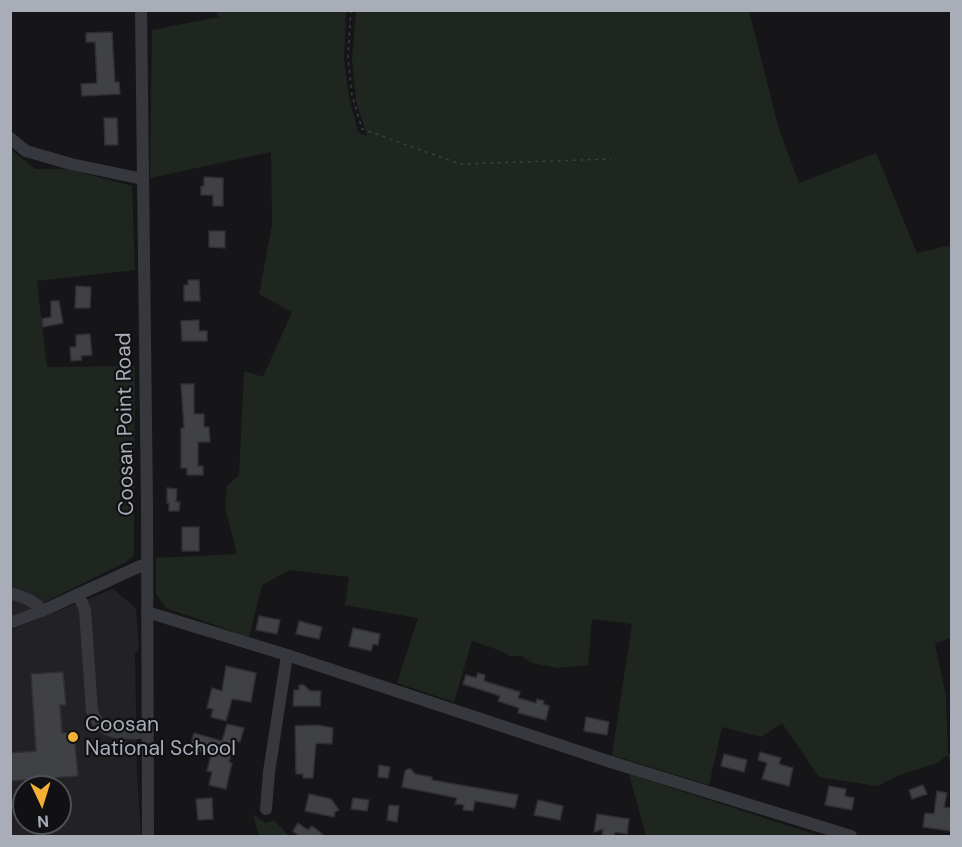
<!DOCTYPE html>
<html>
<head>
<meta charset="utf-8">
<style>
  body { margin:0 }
  #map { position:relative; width:962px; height:847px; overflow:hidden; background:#161618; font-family:"DM Sans",sans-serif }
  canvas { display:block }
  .frame { position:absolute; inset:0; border:12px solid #a8adb8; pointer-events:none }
  .north { position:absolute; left:12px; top:775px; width:60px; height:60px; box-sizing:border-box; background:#111113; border:2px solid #4d4f55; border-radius:50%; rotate:176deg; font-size:16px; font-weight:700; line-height:24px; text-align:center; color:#a8adb8 }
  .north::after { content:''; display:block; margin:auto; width:21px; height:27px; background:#f2b134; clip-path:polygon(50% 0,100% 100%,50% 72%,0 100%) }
</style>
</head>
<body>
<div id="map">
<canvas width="962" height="847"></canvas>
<div class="frame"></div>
<div class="north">N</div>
</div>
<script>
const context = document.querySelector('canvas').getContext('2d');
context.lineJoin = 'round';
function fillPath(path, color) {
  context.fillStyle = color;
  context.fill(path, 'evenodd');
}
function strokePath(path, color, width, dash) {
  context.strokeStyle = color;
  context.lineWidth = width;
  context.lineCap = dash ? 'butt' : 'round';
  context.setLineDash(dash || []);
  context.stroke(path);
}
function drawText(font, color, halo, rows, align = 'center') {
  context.font = font + ' "DM Sans",sans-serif';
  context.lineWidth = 4.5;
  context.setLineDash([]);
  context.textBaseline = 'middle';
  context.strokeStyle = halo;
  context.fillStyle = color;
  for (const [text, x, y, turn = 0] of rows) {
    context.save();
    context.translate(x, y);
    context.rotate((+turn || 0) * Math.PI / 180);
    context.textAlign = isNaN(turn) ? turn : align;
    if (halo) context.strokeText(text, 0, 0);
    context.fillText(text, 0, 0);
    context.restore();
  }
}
fillPath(new Path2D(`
  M11,586l42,12 -42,21z
  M113,589l23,19 3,42 -4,3 2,118 4,65h-130v-206zM24,787h36v36h-36z`), '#222225');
fillPath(new Path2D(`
  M216,11h130l-2,48 5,38 9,35 9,4 -11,-35 -4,-41 4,-49h393l29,115 21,57 77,-30 41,100 34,-8 1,392 -17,7 11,52 2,58h3v15l-3,-14 -11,8 -37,12 -23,11 -58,-9 -37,-54 -21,14 -39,-10 -13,58 -97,-30 20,-131 -40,-5 -4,46 -30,3 -26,-5 -10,-7h-13l-8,-5 -29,-10 -18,61 -57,-19 21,-65 -73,-13 4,-28 -59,-7 -28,15 -13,52 -83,-29 -10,-14v-36l81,-4 -12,-46 2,-22 12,-11 5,-104 19,6 29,-65 -33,-18 13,-69 -1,-73 -121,26 2,-148 67,-13z
  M10,149l25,20h33l64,17 3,84 -98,11 10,86 88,-1 -1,189 -8,7 -73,36 -42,-12z
  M629,774l191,62h-174z
  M253,814l12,9 9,-3 15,16h-30z`), '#1e261f');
const building = new Path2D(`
  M112,32l3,50h4l1,12 -38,2 -1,-12 16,-1 -2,-41h-9v-9z
  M104,118h13l1,27h-13z
  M204,177l19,1v28h-10v-11h-12v-9h3z
  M209,231h16v17l-16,-1z
  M188,280h11l1,21h-16v-16h4z
  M76,286l15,1 -1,21h-15z
  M51,301h8l4,22 -20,4 -1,-8 9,-2z
  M199,320v11h8v10h-25l-1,-20z
  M90,334l2,21 -11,1 1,4 -11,1 -1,-14h6v-12z
  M181,384h13v30h10v13h5l1,15h-12v24h5v9h-16v-7h-6v-40h3z
  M167,488l10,1 -1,13h4l-1,9h-10v-8h-2z
  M182,527h17v24h-17z
  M259,616l21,4 -3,14 -21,-4z
  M299,621l23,6 -3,12 -23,-5z
  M353,628l27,6 -2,11 -5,-1 -2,7 -22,-5z
  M226,666l30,7 -5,29 -19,-3 -6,22 -15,-4 2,-8 -6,-1 5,-20 10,3z
  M63,672l3,33h-6l2,28 12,-1 4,44 -68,5v-28l26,-2 -5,-77z
  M478,673l7,2 -1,6 36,11 -2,6 18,5 1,-4 7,2 -1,3 6,2 -3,14 -28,-7 1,-5 -21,-7 2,-5 -37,-12 3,-9 10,3z
  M299,685h5l6,6h11l-1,15h-27l1,-16h5z
  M586,717l23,5 -2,13 -23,-4z
  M227,724l17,4 -4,14 -5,-1 -6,21 3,1 -6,26 -17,-4 3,-13 -5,-1 4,-16 -17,-5 1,-5 -4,-1 3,-11 28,8z
  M318,725l15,3 -1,16 -16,-1 -3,35h-10v-4h-7l-1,-48z
  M760,752l21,6 -2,6 14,4 -4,18 -27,-7 5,-16 -9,-3z
  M724,754l23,6 -3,12 -23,-6z
  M379,765l11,2 -2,11 -10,-1z
  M408,769h3l4,5 17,3v3l86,15 -3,13 -40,-7 -2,10 -10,-1 1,-5 -9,-1 2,-6 -55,-11 3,-16z
  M923,785l4,9 -15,5 -3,-9z
  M829,786l17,3 -1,7 9,2 -2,12 -27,-5z
  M937,791l10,2 -3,14 7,1v23l-28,-4 2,-14 9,1z
  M309,794l22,5 8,11 -4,2 -1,5 -29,-6z
  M212,798l1,21 -15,1 -2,-21z
  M353,798l16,2 -2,11 -16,-2z
  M538,800l25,6 -3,14 -26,-5z
  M389,805l10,1 -2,16 -10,-2z
  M597,814l32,5 -2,15 -12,-2 -1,5 -12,-2 1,-6 -9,3z
  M298,823l10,7 4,-4 14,11h-26l-7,-6z`);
fillPath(building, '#404145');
strokePath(building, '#303034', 1.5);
strokePath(new Path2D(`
  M351,10l-3,47 4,38 10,34 98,35 151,-5`), '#3d3f44', 1.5, [3, 4.5]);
strokePath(new Path2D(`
  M141,10l6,496 1,330
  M10,138l16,13 45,13 72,15
  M10,593c13,4 24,7 32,18
  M78,594l7,16 7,101c9,26 32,22 55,22
  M147,612l140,43 327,108 237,73
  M10,623l32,-12 105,-48
  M266,809l3,-37 18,-117`), '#37383d', 12);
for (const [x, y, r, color] of [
  [73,737,6,"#f2b134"]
]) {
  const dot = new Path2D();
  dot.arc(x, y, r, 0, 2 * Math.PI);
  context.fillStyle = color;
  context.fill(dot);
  strokePath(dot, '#111113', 2);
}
drawText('21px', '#a8adb8', '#111113', [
  ["Coosan Point Road",126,424,-91]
]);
drawText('21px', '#a8adb8', '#111113', [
  ["Coosan",85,725],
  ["National School",85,749]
], 'left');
</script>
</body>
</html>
